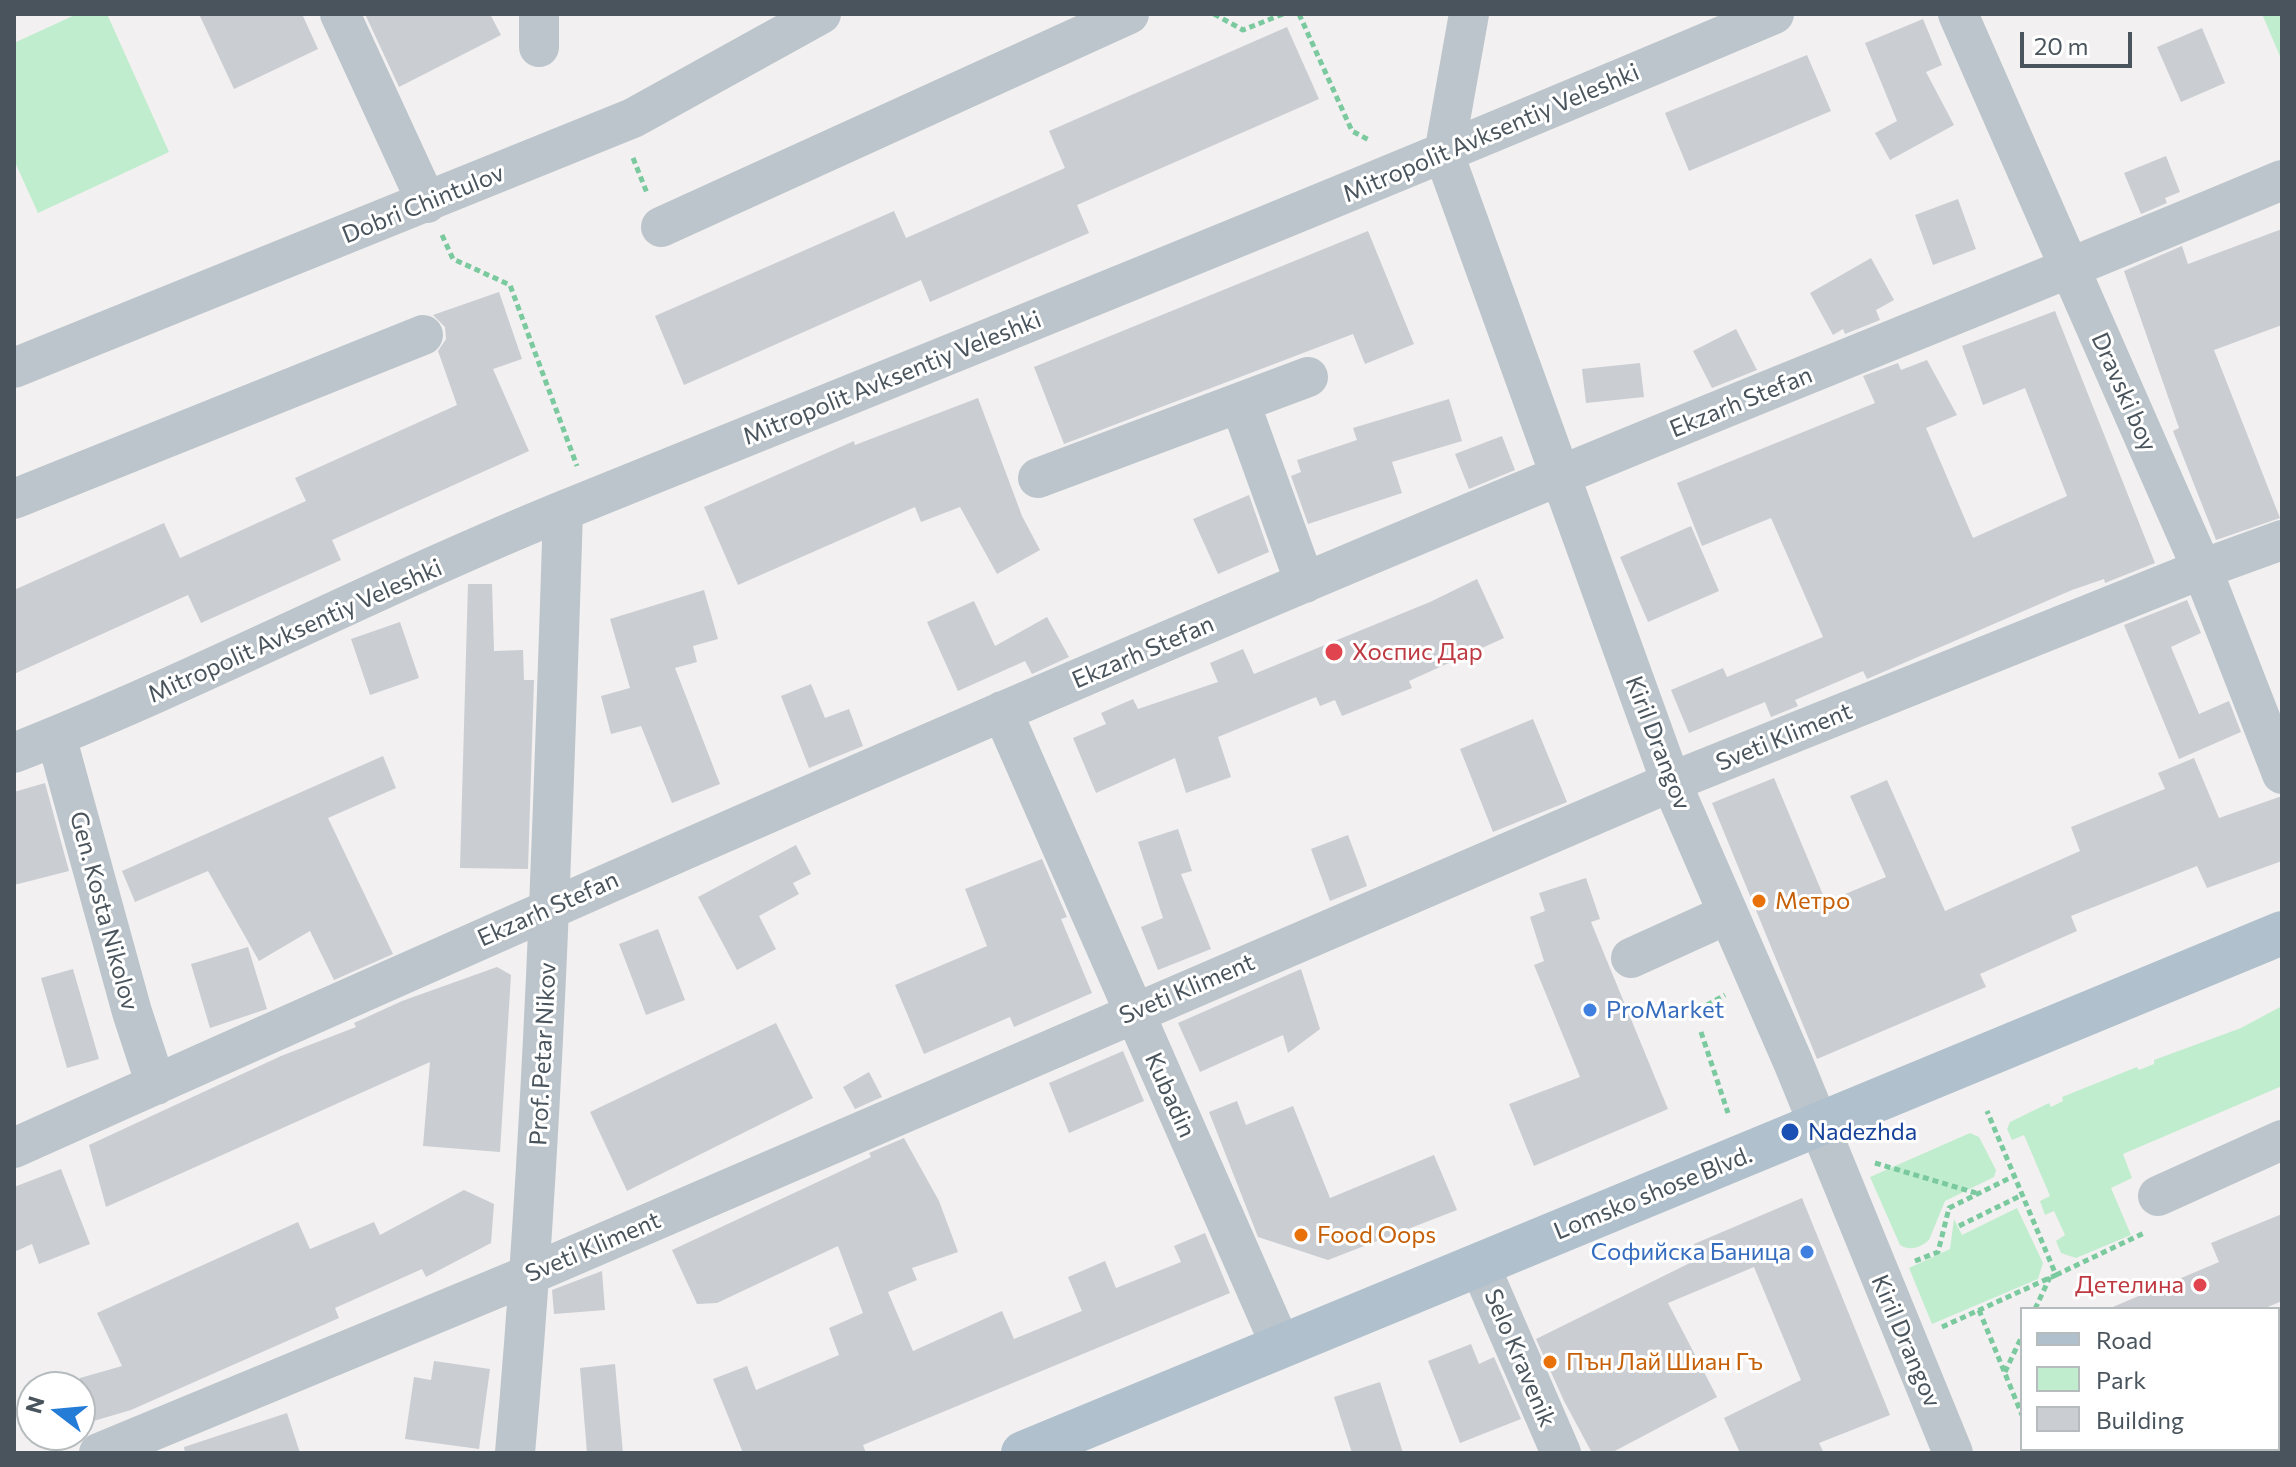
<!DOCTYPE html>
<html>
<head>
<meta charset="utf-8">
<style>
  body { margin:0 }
  #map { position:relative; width:2296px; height:1467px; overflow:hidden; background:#f2f0f0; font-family:Commissioner,sans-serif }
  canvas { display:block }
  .frame { position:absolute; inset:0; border:16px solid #49545c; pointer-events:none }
  .legend { position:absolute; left:2020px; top:1307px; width:260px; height:144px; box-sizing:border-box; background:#fff; border:2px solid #b6bbbe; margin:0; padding:10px 14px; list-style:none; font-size:24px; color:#49545c }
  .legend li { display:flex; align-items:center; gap:16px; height:40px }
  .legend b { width:40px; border:2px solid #b6bbbe }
  .north { position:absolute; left:16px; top:1371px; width:80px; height:80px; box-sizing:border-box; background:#fff; border:2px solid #b6bbbe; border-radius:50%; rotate:286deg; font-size:22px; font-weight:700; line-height:32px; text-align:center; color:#49545c }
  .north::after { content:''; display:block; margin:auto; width:28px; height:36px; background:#247cd7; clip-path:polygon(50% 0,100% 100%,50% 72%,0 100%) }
  .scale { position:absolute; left:2020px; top:32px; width:112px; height:36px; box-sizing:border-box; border:4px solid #49545c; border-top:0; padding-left:10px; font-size:24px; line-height:28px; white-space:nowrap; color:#49545c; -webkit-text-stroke:6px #fff; paint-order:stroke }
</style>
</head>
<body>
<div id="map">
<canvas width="2296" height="1467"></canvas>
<div class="frame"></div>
<ul class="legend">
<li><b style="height:10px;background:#b1c0cd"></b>Road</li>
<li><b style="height:22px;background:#c1edcf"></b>Park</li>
<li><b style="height:22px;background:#cacdd2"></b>Building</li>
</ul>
<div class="north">N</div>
<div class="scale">20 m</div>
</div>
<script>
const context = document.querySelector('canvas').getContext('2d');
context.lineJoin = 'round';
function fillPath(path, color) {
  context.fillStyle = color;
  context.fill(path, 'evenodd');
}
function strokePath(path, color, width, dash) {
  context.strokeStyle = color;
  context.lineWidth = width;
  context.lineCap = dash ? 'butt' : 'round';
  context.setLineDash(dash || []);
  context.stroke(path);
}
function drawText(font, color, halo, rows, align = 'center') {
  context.font = font + ' Commissioner,sans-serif';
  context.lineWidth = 6;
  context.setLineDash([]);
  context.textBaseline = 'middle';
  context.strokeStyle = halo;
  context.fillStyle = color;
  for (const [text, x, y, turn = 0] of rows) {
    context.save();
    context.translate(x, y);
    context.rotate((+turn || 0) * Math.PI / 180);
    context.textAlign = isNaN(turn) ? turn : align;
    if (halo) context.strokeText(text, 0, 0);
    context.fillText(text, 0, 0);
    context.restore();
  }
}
fillPath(new Path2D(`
  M77,14h30l62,138 -131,61 -24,-53v-117z
  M2262,14h20v47z
  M2282,1006v80l-159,68 9,24 -21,10 20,47 -55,23 -15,-5 -5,-12 9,-6 -11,-24 -9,4 -5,-14 10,-5 -26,-61 -12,5 -5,-11 3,-7 39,-19 2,4 12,-6 -1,-4 75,-30 2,3 15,-6v-4l87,-32z
  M1970,1133l9,4 17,33 -2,7 -49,24 -16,39c-9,8 -19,11 -29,5l-30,-68z
  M2017,1208l26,55 -5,16 -106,45 -23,-56 41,-19 4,-30 8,16z`), '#c1edcf');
fillPath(new Path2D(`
  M199,14h103l16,35 -84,40z
  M365,14h125l11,21 -102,52z
  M1923,19l19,46 -16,7 28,53 -64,35 -15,-27 22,-12 -32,-78z
  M1287,27l32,72 -242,106 12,28 -159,69 -9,-22 -237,105 -29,-69 239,-105 12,27 159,-70 -16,-37z
  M2202,28l23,55 -44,19 -24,-55z
  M1807,55l24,56 -142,60 -24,-58z
  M2166,156l14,36 -15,6 2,5 -26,11 -17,-41z
  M1958,199l18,50 -43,16 -18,-50z
  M2282,229v96l-68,25 66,168 -64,22 -43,-109 6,-3 -55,-157 58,-25 6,18z
  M1368,231l46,113 -49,20 -12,-30 -289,110 -30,-77z
  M1871,258l23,42 -18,10 4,10 -35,14 -2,-5 -10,6 -23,-42z
  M499,292l23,67 -29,10 36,82 -197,89 9,20 -140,63 -13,-28 -174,79v-84l150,-67 16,35 126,-57 -11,-23 162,-73 -19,-54 8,-12 -1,-12 -12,-12z
  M2055,311l100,252 -50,20 -1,-4 -32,11 -205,89 -4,-8 -68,29 3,6 -27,11 -6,-15 -76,31 -18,-43 52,-22 4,9 96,-40 -52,-119 -69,28 -25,-63 198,-80 -12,-27 35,-13 3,7 26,-10 30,55 -31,13 47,110 94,-42 -42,-108 -42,17 -21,-59z
  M1736,329l21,41 -45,18 -19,-37z
  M1640,363l4,34 -58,6 -4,-34z
  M978,398l44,118 18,34 -43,24 -37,-67 -39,15 -6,-15 -177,78 -34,-78 150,-66 1,4z
  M1449,399l13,42 -70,21 10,31 -94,31 -17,-48 10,-4 -4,-12 60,-20 -4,-12z
  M1502,436l13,34 -46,19 -14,-35z
  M1249,495l20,57 -51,22 -25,-55z
  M1691,526l28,65 -71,31 -28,-65z
  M1477,579l27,59 -95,43 3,7 -70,28 -7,-16 -15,6 -4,-9 -98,40 13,40 -45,16 -11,-35 -79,35 -23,-55 33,-14 -5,-11 32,-14 5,10 80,-27 -8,-19 33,-14 11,25 176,-72z
  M468,584h24l2,67 29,-1 1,30h10l-6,189 -68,-1z
  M704,590l14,49 -25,7 4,16 -22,6 45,116 -48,19 -31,-77 -30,8 -10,-38 29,-8 -20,-69z
  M2187,600l14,33 -30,14 28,67 30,-13 12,31 -62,27 -55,-134z
  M974,601l21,45 52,-29 22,40 -37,17 -7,-13 -67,30 -31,-69z
  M400,622l19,56 -49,17 -19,-56z
  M811,684l14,34 24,-9 14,37 -54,22 -28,-72z
  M1533,719l34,83 -74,30 -33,-83z
  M383,756l13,32 -68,30 65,136 -59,26 -24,-49 -51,30 -51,-90 -73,31 -13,-31z
  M2194,758l25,60 63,-22v65l-75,27 -10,-22 -126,50 6,15 -97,43 6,13 -169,72 -105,-256 62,-25 52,124 60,-25 -36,-81 37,-16 58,131 135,-60 -9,-24 94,-38 -7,-16z
  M45,783l24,88 -55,14v-93z
  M1178,829l14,42 -11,3 30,75 -53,21 -17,-43 22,-9 -25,-76z
  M1348,835l19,51 -37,15 -19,-52z
  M796,845l15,29 -18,9 6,11 -40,22 17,33 -39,21 -39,-73z
  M1042,859l25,58 -6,2 31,74 -78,34 -4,-10 -86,37 -29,-69 92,-39 -22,-57z
  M1586,878l14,41 -9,3 77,187 -134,57 -25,-62 71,-27 -46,-112 10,-4 -14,-44 15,-6 -6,-18z
  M658,929l27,71 -39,15 -27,-71z
  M248,947l19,62 -57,19 -19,-64z
  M497,967l14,8 -11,177 -77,-6 7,-84 -324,145 -17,-62 192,-89 75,-29 -2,-4 48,-22z
  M73,969l26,90 -32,9 -26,-90z
  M1301,969l19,60 -32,24 -5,-18 -83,37 -22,-49z
  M776,1023l37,75 -186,93 -37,-79z
  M1123,1051l21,50 -75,32 -20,-50z
  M869,1072l13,25 -27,12 -12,-22z
  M1237,1101l9,24 47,-19 37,92 104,-43 23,55 -129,50 -70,-23 -49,-125z
  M904,1138l35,63 19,51 -46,16 5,12 -29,12 25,59 89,-40 12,28 68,-28 -14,-34 37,-16 11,27 65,-26 -7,-16 31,-13 25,60 -367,152 3,8h-123l-30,-74 34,-13 9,24 83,-35 -10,-27 34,-15 -25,-67 -121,57 -20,1 -25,-54 199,-93 -2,-4z
  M61,1169l29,75 -51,20 -7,-20 -18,8v-65z
  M464,1190l30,14 -3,39 -65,34 -4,-8 -87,39 4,10 -208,92 -51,15v-47l42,-12 -25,-53 201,-91 12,27 64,-27 6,13z
  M1802,1198l88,217 -71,28 5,10h-84l-16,-35 77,-38 -47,-113 -86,36 49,94 -106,56h-19l-28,-52 -28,-62 164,-81 -6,-14z
  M2282,1214v87l-19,8h-155l111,-47 -8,-19z
  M602,1271l3,39 -51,4 -2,-24z
  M1471,1344l8,20 15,-7 27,62 -61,24 -32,-82z
  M434,1361l56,8 -11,80 -74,-10 9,-62 17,3z
  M615,1364l8,89h-36l-7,-85z
  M1380,1382l23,71h-51l-18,-56z
  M287,1413l13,40h-115l-1,-6z`), '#cacdd2');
strokePath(new Path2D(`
  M1214,14l29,16 40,-16
  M1299,14l53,117 17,9
  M633,158l14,35
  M442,235l11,24 57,26 67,181
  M1698,1010l27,-15
  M1701,1032l27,81
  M1875,1163l101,30
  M1959,1226l63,-31
  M1915,1261l23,-9 11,-44 65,-32
  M2056,1275l88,-42
  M2035,1309l15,-32
  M1979,1310l43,105
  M1942,1327l114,-52 -69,-164
  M2005,1372l17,-36
  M2036,1449l1,4`), '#7bc99e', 5, [6, 4]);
strokePath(new Path2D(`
  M340,14l87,189
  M539,14v33
  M1469,14l-25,140 227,628 122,280 160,391
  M1958,14l244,555 80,205
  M661,227l468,-213
  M14,368l619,-250 188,-104
  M1240,403l65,180
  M1038,478l270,-101
  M14,499l409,-164
  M1002,711l279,635
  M56,736l76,276 24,73
  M14,753c187,-74 366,-168 553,-244 403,-163 807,-325 1207,-495
  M1631,958l97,-44
  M14,1148c512,-230 1026,-457 1545,-672 241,-100 483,-195 723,-296
  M2158,1196l124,-56
  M1479,1264l82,189
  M2278,1381l4,-2
  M2231,1449l2,4
  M99,1453l432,-179 1140,-492 531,-213 80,-29
  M515,1453c28,-314 38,-628 48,-942`), '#bcc5cb', 40);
strokePath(new Path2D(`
  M1023,1453l1259,-520`), '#b1c0cd', 44);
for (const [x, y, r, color] of [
  [1334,652,10,"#e0444e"],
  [1759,901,8,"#e8710a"],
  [1590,1010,8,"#3f7fe0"],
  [1790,1132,10,"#1a4fb4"],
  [1301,1235,8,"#e8710a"],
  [1807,1252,8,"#3f7fe0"],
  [2200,1285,8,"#e0444e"],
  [1550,1362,8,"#e8710a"]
]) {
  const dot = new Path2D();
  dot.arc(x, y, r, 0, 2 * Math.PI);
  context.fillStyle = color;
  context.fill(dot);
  strokePath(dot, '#fff', 3);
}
drawText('24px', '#49545c', '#fff', [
  ["Mitropolit Avksentiy Veleshki",1491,133,-23],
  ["Dobri Chintulov",423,204,-22],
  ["Mitropolit Avksentiy Veleshki",892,378,-22],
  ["Dravski boy",2124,392,66],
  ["Ekzarh Stefan",1741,402,-22],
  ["Mitropolit Avksentiy Veleshki",295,631,-24],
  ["Ekzarh Stefan",1143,652,-23],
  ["Sveti Kliment",1784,737,-22],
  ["Kiril Drangov",1658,743,69],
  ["Ekzarh Stefan",548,909,-24],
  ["Gen. Kosta Nikolov",104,911,75],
  ["Sveti Kliment",1187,989,-23],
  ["Prof. Petar Nikov",543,1054,-87],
  ["Kubadin",1170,1095,66],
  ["Lomsko shose Blvd.",1653,1193,-22],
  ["Sveti Kliment",593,1247,-23],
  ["Kiril Drangov",1906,1341,67],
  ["Selo Kravenik",1520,1358,67]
]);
drawText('24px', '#be3a42', '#fff', [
  ["Хоспис Дар",1352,652],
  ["Детелина",2184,1285,"right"]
], 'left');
drawText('24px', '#c56008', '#fff', [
  ["Метро",1775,901],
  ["Food Oops",1317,1235],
  ["Пън Лай Шиан Гъ",1566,1362]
], 'left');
drawText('24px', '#366cbe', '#fff', [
  ["ProMarket",1606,1010],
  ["Софийска Баница",1791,1252,"right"]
], 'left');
drawText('24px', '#164399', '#fff', [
  ["Nadezhda",1808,1132]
], 'left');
</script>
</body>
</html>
